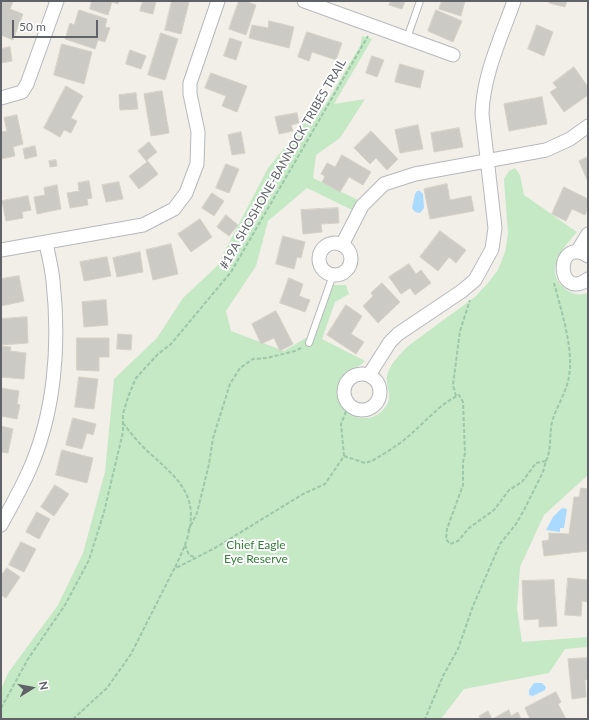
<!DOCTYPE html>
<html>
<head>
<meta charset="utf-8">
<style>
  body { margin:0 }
  #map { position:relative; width:589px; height:720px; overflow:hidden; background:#f1efe8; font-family:Lato,sans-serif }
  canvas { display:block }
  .frame { position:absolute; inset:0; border:2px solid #5f6368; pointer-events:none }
  .north { position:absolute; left:12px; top:668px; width:40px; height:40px; -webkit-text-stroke:3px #fff; paint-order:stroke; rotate:79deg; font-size:11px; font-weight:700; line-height:16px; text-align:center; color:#5f6368 }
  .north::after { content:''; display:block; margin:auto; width:14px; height:18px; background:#5f6368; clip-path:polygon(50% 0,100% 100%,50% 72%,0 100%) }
  .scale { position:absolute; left:12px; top:20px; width:86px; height:18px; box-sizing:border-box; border:2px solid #5f6368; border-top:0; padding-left:5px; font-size:12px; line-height:14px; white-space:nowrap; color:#5f6368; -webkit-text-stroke:3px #fff; paint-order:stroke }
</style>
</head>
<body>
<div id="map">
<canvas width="589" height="720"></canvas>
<div class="frame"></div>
<div class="north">N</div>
<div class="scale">50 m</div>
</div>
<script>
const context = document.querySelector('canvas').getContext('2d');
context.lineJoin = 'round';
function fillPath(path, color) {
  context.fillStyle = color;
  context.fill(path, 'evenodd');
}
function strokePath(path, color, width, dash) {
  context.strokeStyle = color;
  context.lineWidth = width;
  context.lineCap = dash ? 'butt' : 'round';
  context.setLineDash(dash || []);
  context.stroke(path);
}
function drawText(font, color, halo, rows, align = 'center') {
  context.font = font + ' Lato,sans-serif';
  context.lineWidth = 4;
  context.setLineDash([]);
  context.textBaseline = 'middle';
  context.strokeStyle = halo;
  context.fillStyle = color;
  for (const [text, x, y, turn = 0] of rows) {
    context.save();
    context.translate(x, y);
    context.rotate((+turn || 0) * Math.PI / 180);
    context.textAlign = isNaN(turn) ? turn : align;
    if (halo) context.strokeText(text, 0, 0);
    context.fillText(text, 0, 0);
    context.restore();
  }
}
fillPath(new Path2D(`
  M362,36l10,3 -38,65 31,-5 -25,39 -24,17 -3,23 45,22 -6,10 -45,-22 -39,33 -12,45 -30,45 5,20 53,20 27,-16 19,-50h16l3,9 -14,8 -13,37 43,22c-7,8 -18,8 -24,18 -14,26 19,52 41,32 14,-14 3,-22 5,-35 2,-11 13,-22 21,-30l67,-49 13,-14 10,-13 7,-18 3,-18 -4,-55 5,-8 6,-3 5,7 4,20 53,37c-13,15 -34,38 -13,56 7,6 15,8 24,5v182l-44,40 -24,52 -3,42 5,33 66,-5v10l-23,2 -16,24 -85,16 -23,30h-440v-29l7,-17 50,-68 25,-52 22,-81 9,-93 43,-41 26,-40 34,-32 51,-98 48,-60 8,-1 36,-61z`), '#c5e8c5');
fillPath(new Path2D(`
  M417,191h3l3,3 1,14 -4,5 -5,-1 -3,-4 3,-14z
  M562,508l5,1 -3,19h-4v4l-14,-2 7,-13z
  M534,683h8l4,4 -1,3 -12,6 -4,-1v-5z`), '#aadaff');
const building = new Path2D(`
  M1,1h12l-3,8 13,5 -10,26 -12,-5z
  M92,1h27l-1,3 -6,-2 -4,13 -18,-6z
  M143,1h13l-3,13 -13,-3z
  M172,1l17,1 -8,32 -16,-4z
  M239,1h6l11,4 -10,30 -17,-6z
  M391,1h14l-3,8 -13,-4z
  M442,1h23l-4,15 -22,-7z
  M550,1h17l-2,6 -16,-4z
  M79,10l28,9 -2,8 5,1 -5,14 -7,-2 -3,9 -30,-10 5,-16 4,2z
  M436,10l26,11 -9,21 -25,-11z
  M269,21l25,6 -5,21 -40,-10 3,-13 16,3z
  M537,25l16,7 -9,24 -16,-7z
  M307,32l35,11 -6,17 -24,-8 -3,9 -11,-4z
  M161,33l17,6 -13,41 -17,-5z
  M230,38l12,4 -6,18 -12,-4z
  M62,44l30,8 -8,32 -30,-9z
  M10,47l2,14 -11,2v-14z
  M130,50l16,6 -5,13 -15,-5z
  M372,56l12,4 -7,17 -11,-4z
  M400,64l24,7 -4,17 -25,-6z
  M574,67l14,20v8l-24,17 -14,-20 7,-4 -4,-5z
  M211,73l36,13 -10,26 -15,-6 4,-10 -21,-8z
  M66,86l17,10 -12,22 6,3 -6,12 -7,-3 -4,7 -16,-9z
  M162,91l7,42 -18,3 -7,-42z
  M136,93l2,16 -18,1 -1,-15z
  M542,97l5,27 -38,7 -5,-27z
  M297,113l2,10 -8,2 2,6 -14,3 -4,-17z
  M17,115l6,29 -10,3 2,9 -14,3v-27l6,-1 -3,-13z
  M418,125l5,24 -23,4 -5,-23z
  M459,128l4,19 -29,5 -3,-19z
  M371,131l27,28 -11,11 -11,-12 -6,6 -16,-16z
  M241,132l4,21 -13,2 -4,-20z
  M149,142l8,10 -10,8 11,14 -19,15 -10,-13 18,-14 -9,-11z
  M35,146l2,10 -12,3 -2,-10z
  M342,155l29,17 -8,13 -14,-8 -9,15 -18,-10 3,-6 -4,-2 6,-11 8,4z
  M588,157v25l-9,-21z
  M56,160l1,6 -7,1 -1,-6z
  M226,164l13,5 -10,24 -13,-5z
  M89,181l3,17 -5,1 1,6 -18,3 -3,-15 12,-2 -1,-8z
  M119,182l4,17 -17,3 -4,-17z
  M447,184l3,16 21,-4 3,15 -44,8 -6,-30z
  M57,185l4,24 -24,5 -3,-17 11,-2 -1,-7z
  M564,187l24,12v10l-3,6 -13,-6 -6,12 -14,-7z
  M212,193l12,8 -10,15 -12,-8z
  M28,196l3,14 -9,2 1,6 -17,3 -4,-20z
  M338,208l1,15 -18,1 1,8 -19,2 -2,-24z
  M226,215l12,10 -9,11 -12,-9z
  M200,219l12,18 -21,15 -13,-18z
  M440,231l26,19 -10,13 -7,-6 -11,14 -18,-14z
  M283,236l22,6 -4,16 -4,-1 -3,12 -18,-5z
  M171,244l7,30 -25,6 -7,-30z
  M140,252l3,20 -26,5 -4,-19z
  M107,257l4,19 -27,5 -4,-19z
  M409,264l7,10 5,-4 10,13 -16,12 -5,-7 -9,6 -12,-17z
  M19,276l5,25 -23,5v-27z
  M289,278l14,6 -4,12 11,4 -5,12 -25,-9z
  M382,283l18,19 -22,21 -15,-17 10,-10 -2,-3z
  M106,300l2,25 -24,2 -2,-25z
  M346,305l16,11 -11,18 13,8 -8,12 -29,-19z
  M276,311l17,33 -13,7 -6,-13 -13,6 -9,-20z
  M27,317l1,26 -27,2v-26z
  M118,334l14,1 -1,15 -14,-1z
  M77,338h32v19h-10v14l-22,-1z
  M1,346l10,1 -1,4 16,2 -2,26 -23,-2z
  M79,377l19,2 -4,30 -19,-2z
  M1,388l18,3 -2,13 3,1 -3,14 -16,-3z
  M73,418l23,6 -3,11 -6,-2 -5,16 -16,-4z
  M1,426l12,3 -5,24 -7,-1z
  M62,450l31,8 -6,25 -31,-8z
  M55,485l14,9 -15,22 -13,-9z
  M581,488l7,1v62l-44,5 -2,-15 7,-1v-7l20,1 5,-37h5z
  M37,512l13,7 -11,20 -13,-7z
  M21,542l15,7 -12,23 -15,-7z
  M7,568l13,9 -14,21 -5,-3v-19z
  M568,578l20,2v22l-6,-1 -1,15 -16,-1z
  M554,580l3,46 -18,1v-8l-15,1 -2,-39z
  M588,658v21l-3,1 1,17 -14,2 -4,-40z
  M556,692l5,10 -3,2 8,15h-36l-5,-11z
  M509,710l2,6 7,-4 3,7h-40l-2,-3 9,-5 4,8z`);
fillPath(building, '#cccac5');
strokePath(building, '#d6d1c6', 1);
const lane = new Path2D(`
  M407,38l13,-37
  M309,343l24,-68`);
const street = new Path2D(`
  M304,1l149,54
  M1,98l21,-6 5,-8 30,-83
  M319 259a16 16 0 1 1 32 0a16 16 0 1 1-32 0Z
  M342,245l20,-39 22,-22 31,-10 131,-24 24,-11 18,-13
  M1,250l142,-25 31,-16 12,-16 11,-29 1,-32 -8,-38v-11l28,-82
  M577,252l11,-18
  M588,256c-34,-21 -32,46 0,23
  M344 392a18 18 0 1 1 36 0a18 18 0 1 1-36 0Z
  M369,375l21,-33 8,-8 64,-43 13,-11 17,-31 3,-21 -13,-114c1,-39 19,-76 32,-113
  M1,525c9,-17 19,-34 27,-52 27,-59 32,-128 25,-192 -1,-13 -5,-26 -7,-39`);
strokePath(lane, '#b5b8bc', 8);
strokePath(street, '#b5b8bc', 15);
strokePath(new Path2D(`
  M456,396l-3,-11 7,-54 10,-31
  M123,423c9,12 19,24 31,34 28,25 45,42 33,82 -3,10 -8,19 -12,29
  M344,456l21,7 7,-2c13,-8 27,-16 39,-27 15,-13 29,-30 48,-39l4,7 2,51 -2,9v23l-16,44 -1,10 4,5 8,-3 11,-13 25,-18 15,-20 13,-8 14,-19 10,-2 -3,11 -19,38 -8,14 -16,20 -27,62 -15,43 -15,27 -18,43
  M546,461c6,-12 3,-26 6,-39 4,-15 15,-30 17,-46 5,-27 -8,-66 -15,-93
  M188,531l9,-18 12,-49 4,-26 17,-54 10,-16 13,-9 14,-1 28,-7 8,-4
  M185,545l4,10 5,2
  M1,708l27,-49 37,-54 24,-45 15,-48 19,-80v-18l5,-17 8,-19 22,-24 13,-10 60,-72 137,-236
  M73,719l34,-31 24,-34 43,-85 41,-21 88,-54 22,-10 19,-28 -3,-32 8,-20`), '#9cc7a9', 2, [4, 2]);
strokePath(lane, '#fff', 6);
strokePath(street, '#fff', 13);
drawText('12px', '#5f6368', '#fff', [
  ["#19A SHOSHONE-BANNOCK TRIBES TRAIL",283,164,-60]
]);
drawText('12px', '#348238', '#fff', [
  ["Chief Eagle",256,545],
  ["Eye Reserve",256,559]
]);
</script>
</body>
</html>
